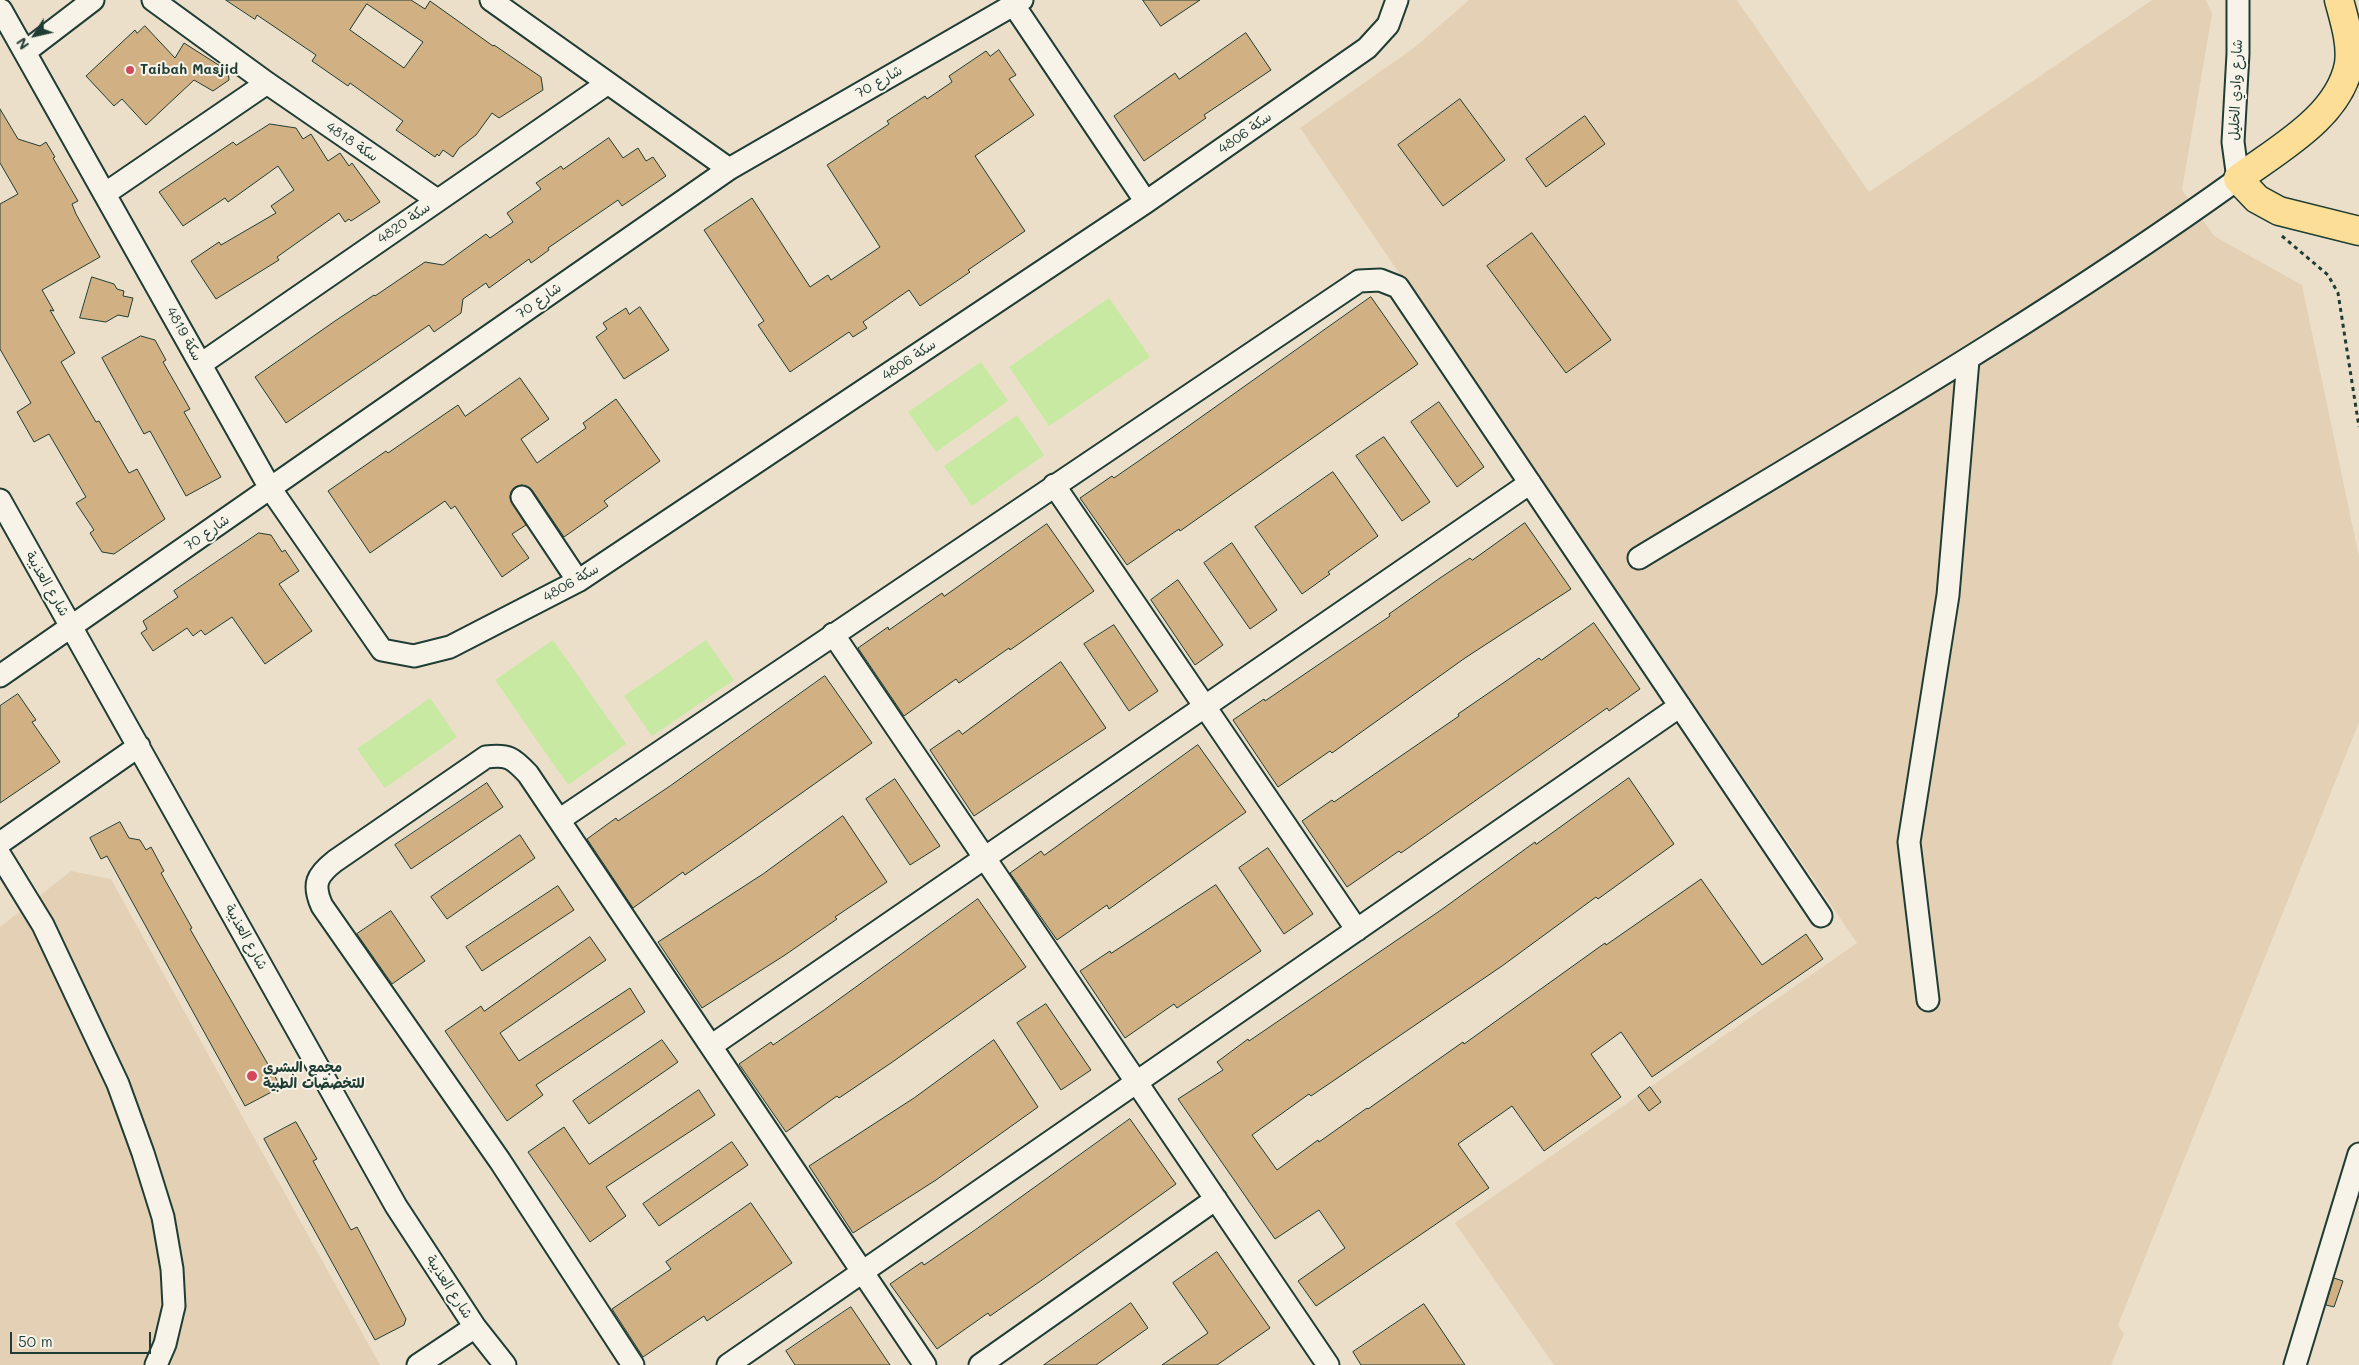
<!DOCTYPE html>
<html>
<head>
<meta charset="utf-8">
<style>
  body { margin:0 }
  #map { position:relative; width:2359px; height:1365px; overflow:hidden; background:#ecdfca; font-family:Mali,sans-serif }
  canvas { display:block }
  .north { position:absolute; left:10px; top:10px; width:50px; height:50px; -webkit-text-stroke:4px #f7f3e8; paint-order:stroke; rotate:235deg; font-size:14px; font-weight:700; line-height:20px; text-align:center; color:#1f3d34 }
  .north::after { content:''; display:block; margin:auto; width:18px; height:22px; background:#1f3d34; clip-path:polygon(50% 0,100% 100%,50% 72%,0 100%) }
  .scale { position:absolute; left:10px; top:1332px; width:141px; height:22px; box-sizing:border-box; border:2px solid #1f3d34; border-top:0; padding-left:6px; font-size:15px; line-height:18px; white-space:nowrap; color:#1f3d34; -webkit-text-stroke:4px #f7f3e8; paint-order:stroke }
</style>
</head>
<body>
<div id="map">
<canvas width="2359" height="1365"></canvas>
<div class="north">N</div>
<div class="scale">50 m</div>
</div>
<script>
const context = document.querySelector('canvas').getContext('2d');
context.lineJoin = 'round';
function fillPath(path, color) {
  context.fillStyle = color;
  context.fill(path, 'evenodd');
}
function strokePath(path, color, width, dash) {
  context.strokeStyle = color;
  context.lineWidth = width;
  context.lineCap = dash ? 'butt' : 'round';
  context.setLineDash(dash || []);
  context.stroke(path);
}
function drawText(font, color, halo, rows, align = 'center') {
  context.font = font + ' Mali,"Playpen Sans Arabic",sans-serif';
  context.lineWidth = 4;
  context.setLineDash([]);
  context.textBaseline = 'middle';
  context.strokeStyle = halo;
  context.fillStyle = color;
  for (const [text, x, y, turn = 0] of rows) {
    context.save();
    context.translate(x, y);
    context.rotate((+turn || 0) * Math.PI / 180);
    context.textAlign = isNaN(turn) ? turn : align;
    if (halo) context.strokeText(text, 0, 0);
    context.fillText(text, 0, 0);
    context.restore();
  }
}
fillPath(new Path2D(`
  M1469,0h268l132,192 283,-192h54l6,14 -30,176 32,46 88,49 57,272v165l-241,603 6,9 -13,31h-557l-99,-142 402,-280 -557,-815 115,-81z
  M71,871l40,8 269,486h-380v-438z`), '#e4d1b5');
fillPath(new Path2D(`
  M1109,298l41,59 -101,69 -40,-59z
  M981,362l27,39 -72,51 -28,-40z
  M1017,415l27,40 -72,51 -28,-40z
  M553,640l73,104 -58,41 -73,-105z
  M706,640l28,40 -82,56 -28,-40z
  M430,698l27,39 -72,51 -28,-39z`), '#c7e9a2');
const building = new Path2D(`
  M226,0h185l14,9 5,-8 63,45 1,-1 47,32 2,13 -44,28 -7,-5 -16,22 -17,13 -6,9 -10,-7 -4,6 -2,-2 -2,3 -39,-27 7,-9 -53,-38 -2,3 -36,-25 4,-6 -59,-40 -2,4zM367,4l56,38 -19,26 -54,-38z
  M1143,0h57l-39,26z
  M145,26l30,32 9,-15 44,28 1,9 -16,11 -19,-11 -48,45 -24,-26 -8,7 -28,-30 49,-46 2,3z
  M1246,33l25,37 -67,45 2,3 -62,43 -30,-45 61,-43 4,6z
  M999,50l17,25 -7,4 25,36 -59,41 50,75 -57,39 2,2 -50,34 -11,-16 -46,32 4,6 -14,9 -4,-5 -59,40 -32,-47 6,-4 -60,-91 48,-32 58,89 18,-12 3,5 49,-33 -53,-82 62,-41 -2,-3 38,-25 2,3 25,-17 -3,-6 37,-25 4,5z
  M1460,99l45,61 -62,46 -45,-61z
  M0,109l18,30 22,7 6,-4 9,15 -2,1 25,43 -6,3 4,10 24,43 -58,33 12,21 -4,-1 25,43 -14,9 35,60 3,-1 30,52 8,-4 28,50 -51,35 -12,-2 -12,-19 4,-3 -18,-27 10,-6 -37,-63 -15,8 -17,-30 14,-9 -31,-54v-145l18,-10 -18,-31z
  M1585,116l20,28 -59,43 -20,-28z
  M270,124l26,4 7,11 8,-5 17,27 12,-8 9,13 3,-3 28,39 -29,19 -2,-2 -4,3 -6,-9 -62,44 2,3 -63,39 -25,-38 28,-19 2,3 55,-32 -5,-7 23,-16 -16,-24 -50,36 -3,-4 -42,28 -24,-34 74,-50 3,3z
  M609,138l14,20 15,-10 8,13 7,-4 13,19 -44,30 -4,-6 -70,48 1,2 -18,13 -2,-4 -40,29 -3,-5 -23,16 -2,14 -27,19 -5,-7 -143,98 -31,-46 80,-56 39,-26 1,1 50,-34 18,3 43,-31 4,4 23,-16 -6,-9 34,-24 -5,-6 25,-17 2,3z
  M1532,233l79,107 -45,33 -79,-107z
  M92,277l22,7 3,5 7,2 -1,5 10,2 -5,19 -10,-2 -12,7 -26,-4z
  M1371,297l47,67 -238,167 -1,-2 -52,36 -47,-67 32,-22 2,2 52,-36z
  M640,307l29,43 -45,29 -28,-42 11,-8 -4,-6 23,-15 3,6z
  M141,336l14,4 11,20 -3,2 27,47 -6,3 37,65 -35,19 -36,-65 -6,3 -42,-76z
  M520,378l29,41 -28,20 16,24 49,-35 -3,-5 33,-24 44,62 -56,40 4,5 -44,31 -32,-47 -10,-5 -7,2 -4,5 -1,6 16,27 -14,9 17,24 -27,19 -47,-71 -4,3 -6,-8 -75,52 -42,-62 58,-40 2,2 70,-48 7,11z
  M1439,402l45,65 -27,20 -46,-65z
  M1384,437l46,65 -28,19 -46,-65z
  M1333,472l45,64 -50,36 2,2 -28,20 -47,-67z
  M1525,523l46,66 -106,69 -133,95 -2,-2 -52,36 -45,-67 31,-21 1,2 125,-85 -1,-2 51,-36 30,-20 2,2z
  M1047,524l47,67 -84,59 -1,-2 -50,35 -3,-4 -52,37 -46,-68 30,-21 1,3 53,-37 2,3z
  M259,533l12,2 11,17 3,-2 14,21 -20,13 33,47 -47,33 -33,-47 -27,18 -4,-5 -8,6 -6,-8 -34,23 -12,-18 6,-4 -4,-8 35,-24 -4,-6z
  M1232,543l45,67 -27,19 -46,-66z
  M1178,580l45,65 -28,20 -44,-65z
  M1594,623l46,66 -31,22 -2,-3 -206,145 -2,-2 -52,36 -45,-66 30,-21 2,2 125,-86 -1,-2 51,-35 30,-21 2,2z
  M1114,625l44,66 -29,20 -45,-67z
  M1061,662l45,66 -132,88 -44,-66 29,-20 3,4z
  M825,676l47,67 -135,96 -52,36 -2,-3 -50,36 -46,-69 29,-21 2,3 52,-35z
  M18,694l18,26 -4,2 28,40 -60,41v-97z
  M1198,745l48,67 -137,97 -2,-4 -50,35 -47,-67 31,-22 3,4z
  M1629,778l45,66 -76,55 -2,-2 -94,69 -191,130 -2,-2 -57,41 25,35 41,-30 1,2 48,-34 1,1 95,-67 1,2 141,-101 1,2 95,-66 61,86 44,-31 17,25 -171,118 -31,-45 -30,22 30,43 -77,54 -32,-45 -54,38 31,44 -173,118 -18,-25 47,-33 -26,-38 -44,29 -97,-140 45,-29 -6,-8 31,-23 1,2 192,-131 94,-68 1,2z
  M895,779l45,67 -30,19 -44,-66z
  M487,783l16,24 -92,62 -16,-24z
  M843,816l44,66 -52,35 2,2 -52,36 -83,53 -44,-66 105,-68z
  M120,822l9,16 11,2 6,10 5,-3 13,24 -3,2 31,55 -2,1 91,158 -36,19 -138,-250 -6,3 -11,-21z
  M520,835l15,23 -88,61 -16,-22z
  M1268,848l45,66 -29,20 -45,-66z
  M1216,885l45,66 -84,57 -3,-4 -49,34 -45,-67 30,-20 1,2z
  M558,886l16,24 -92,61 -16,-24z
  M978,899l48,68 -135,96 -52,35 -2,-2 -51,36 -47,-68 32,-22 2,3 51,-35z
  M391,911l34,50 -33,23 -35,-50z
  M590,937l16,23 -106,73 19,28 111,-73 15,24 -109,73 7,10 -36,26 -62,-90 36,-25 3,5z
  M1046,1004l45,66 -30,20 -44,-67z
  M662,1040l16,22 -89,62 -16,-23z
  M994,1040l44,67 -102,73 -83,53 -44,-67 105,-68z
  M1650,1087l11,15 -12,9 -11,-15z
  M699,1090l16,25 -109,72 20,29 -36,26 -62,-90 36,-25 25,37z
  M1130,1119l46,65 -134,96 -52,36 -2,-3 -51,36 -47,-65 32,-22 2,3 51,-35z
  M296,1122l21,37 -4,2 38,69 6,-3 49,92 -2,6 -29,15 -111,-201z
  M732,1142l16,23 -89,61 -16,-22z
  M751,1203l41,60 -85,58 -3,-5 -61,41 -31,-48 59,-40 -5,-7z
  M1217,1252l53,76 -53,37h-55l46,-32 -35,-50z
  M2334,1278l9,3 -9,26 -8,-2z
  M1131,1303l17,25 -52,37h-52z
  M1424,1304l41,61h-104l-8,-13z
  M851,1307l39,58h-95l-9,-14z`);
fillPath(building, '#d1b084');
strokePath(building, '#1f3d34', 1);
const minor = new Path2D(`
  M153,0l114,83 170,117
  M491,0l238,169
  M1013,4l133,198
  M1,10l269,478 112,162 32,6 36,-9 128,-66 568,-379 221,-154 21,-23 9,-25
  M25,52l68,-52
  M106,193l161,-110
  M201,364l407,-281
  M1054,485l303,445
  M522,497l56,84
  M0,500l396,706 79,121 30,38
  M1639,558c202,-122 407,-241 599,-379l-5,-37 5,-88v-54
  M833,634l495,731
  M0,676l729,-507 293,-169
  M559,820l800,-539 21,-1 18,7 423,629
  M0,843l139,-97
  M0,855l43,70 75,159 25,69 20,64 9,52 2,37 -9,38 -9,21
  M1928,1000l-19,-158 39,-247 20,-235
  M711,1046l819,-563
  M418,1365l57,-38
  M633,1365l-133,-204 -178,-255c-10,-22 -5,-31 13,-45l151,-104c22,-3 27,1 42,17l397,591
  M728,1365l952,-659
  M980,1365l236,-166
  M2295,1365l64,-211`);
const highway = new Path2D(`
  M2339,0c5,19 13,43 10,64 -10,53 -71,85 -111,115l19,20 22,12 80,20`);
strokePath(minor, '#1f3d34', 25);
strokePath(highway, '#1f3d34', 31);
strokePath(new Path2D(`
  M2282,236l46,39 10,18 21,134`), '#1f3d34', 3, [4, 4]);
strokePath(minor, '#f7f3e8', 21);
strokePath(highway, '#fdde96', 28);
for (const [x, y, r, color] of [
  [130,70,5,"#d1495b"],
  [252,1076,6,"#d1495b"]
]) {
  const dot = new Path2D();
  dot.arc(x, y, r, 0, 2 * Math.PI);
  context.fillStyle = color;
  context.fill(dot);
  strokePath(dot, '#f7f3e8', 2);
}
drawText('bold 14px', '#1f3d34', '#f7f3e8', [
  ["Taibah Masjid",140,70],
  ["مجمع البشرى",263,1068],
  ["للتخصصّات الطبية",263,1084]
], 'left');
drawText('14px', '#1f3d34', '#f7f3e8', [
  ["شارع 70",879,82,-30],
  ["شارع وادي الخليل",2236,90,-88],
  ["سكة 4806",1245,133,-35],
  ["سكة 4818",352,142,34],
  ["سكة 4820",404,223,-35],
  ["شارع 70",539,301,-35],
  ["سكة 4819",184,334,61],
  ["سكة 4806",909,360,-34],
  ["شارع 70",207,533,-35],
  ["سكة 4806",571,583,-30],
  ["شارع العذيبة",47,584,60],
  ["شارع العذيبة",246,937,61],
  ["شارع العذيبة",449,1287,57]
]);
</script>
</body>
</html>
